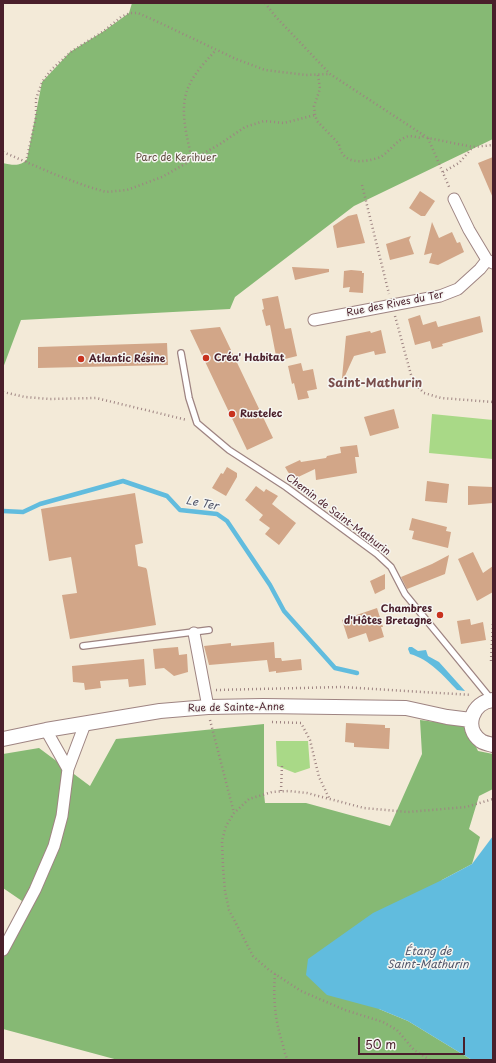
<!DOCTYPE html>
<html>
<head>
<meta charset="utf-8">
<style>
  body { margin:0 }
  #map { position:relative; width:496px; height:1063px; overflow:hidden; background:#f3ead8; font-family:"Playpen Sans",sans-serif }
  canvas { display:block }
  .frame { position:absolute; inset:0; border:4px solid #4a1f2b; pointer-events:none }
  .scale { position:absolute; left:358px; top:1037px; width:107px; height:18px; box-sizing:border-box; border:2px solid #4a1f2b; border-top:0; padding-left:5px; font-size:12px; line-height:14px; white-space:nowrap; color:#4a1f2b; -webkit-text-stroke:3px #f6f6f2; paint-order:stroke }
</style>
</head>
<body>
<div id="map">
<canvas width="496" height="1063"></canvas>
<div class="frame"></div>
<div class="scale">50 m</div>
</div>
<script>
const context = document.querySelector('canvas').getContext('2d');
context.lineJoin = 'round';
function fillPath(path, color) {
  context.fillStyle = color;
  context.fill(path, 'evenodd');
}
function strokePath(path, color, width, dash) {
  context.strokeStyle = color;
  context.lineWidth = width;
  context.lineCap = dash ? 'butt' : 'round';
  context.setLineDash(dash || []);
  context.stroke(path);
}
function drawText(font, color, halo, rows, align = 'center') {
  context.font = font + ' "Playpen Sans",sans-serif';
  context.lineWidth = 3;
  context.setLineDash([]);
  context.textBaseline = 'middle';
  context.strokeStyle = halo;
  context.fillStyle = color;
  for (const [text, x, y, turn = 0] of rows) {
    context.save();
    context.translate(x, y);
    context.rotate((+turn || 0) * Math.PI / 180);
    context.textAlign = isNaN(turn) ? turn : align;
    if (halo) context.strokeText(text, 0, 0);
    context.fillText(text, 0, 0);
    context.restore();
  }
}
fillPath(new Path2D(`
  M432,414l61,6v39l-64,-6z
  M276,741h32l2,27 -15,5 -18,-7z`), '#a9d987');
fillPath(new Path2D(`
  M132,3h361v136l-139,67 -119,91 -5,12 -209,11 -18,48v-205c9,2 18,4 24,-4l15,-77 28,-30 34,-21 25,-18z
  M420,720l46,6 12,25 15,3v35l-14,7 -10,33 11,8 -8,27 -30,16 -63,129 29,12 64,39h-354l-115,-31v-86l19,-42 -19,-13v-134l36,-6 51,38 26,-47 148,-15v70l1,9h41l84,23 32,-72z`), '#86b974');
fillPath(new Path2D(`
  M409,647h3l6,4 8,-1 2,6 11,6 26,29 -8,-1c-13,-14 -28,-31 -47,-36l-2,-5z
  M493,836v224h-21l-64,-39 -29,-12 -52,-14 -21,-20 2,-16 65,-46 69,-33 30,-16z`), '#61bcde');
strokePath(new Path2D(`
  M3,511l20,1 17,-8 83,-23 44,15 13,14 37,4 10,7 43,64 14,26 51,57 22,5`), '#61bcde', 4.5);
fillPath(new Path2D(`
  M493,157v41l-15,-35z
  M420,191l15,10 -10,15h-4l-12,-8z
  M357,214l8,29 -28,5 -4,-22 15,-10z
  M432,222l7,16 13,-6 5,11 3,-1 4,10 -26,13 -9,-2 3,-10 -8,2z
  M411,236l-2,4 5,14 -24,6 -4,-16z
  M292,267l37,2v3l-34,8z
  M351,270l11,1v2h2l-1,20 -14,-1 1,-5 -7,1 1,-17z
  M278,296l7,33 6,-1 6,28 -20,5 -7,-36 -4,1 -4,-16 2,-1 -2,-10z
  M420,315l3,10 13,-4 2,6 42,-11 3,16 -41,12 1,2 -11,3 -2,-8 -15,4 -7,-26z
  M220,327l53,111 -26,12 -57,-120z
  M381,330l5,23 -11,2 -1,-4 -20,5 -10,22h-2l4,-42 24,-5 1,2z
  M167,343l1,22 -130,3v-21z
  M301,363l2,8 10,-2 4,20 -10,2 2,7 -11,2 -4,-17 -2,1 -4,-18z
  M394,409l5,19 -29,8 -6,-19z
  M357,445l2,12h-4l2,16 -41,7 -1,-11 -21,10 -6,-7 -3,-5 15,-7 1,2 25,-4 1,-2 14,-3 -1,-6z
  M227,467l10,6v4l-11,19 -14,-8 9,-15 2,1z
  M427,481l22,3 -2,19 -22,-2z
  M256,486l8,6 2,-3 12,7 -6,8 24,19 -17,22 -14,-11 5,-6 -11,-8 4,-5 -18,-15z
  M468,486l25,1v16l-25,2z
  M135,493l8,50 -8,2 3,21 8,2 1,2 9,55 -86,14 -8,-44 15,-2 -6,-36 -22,4 -8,-52z
  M412,518l35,9 -1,4 5,1 -3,16 -36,-9 2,-8 -5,-1z
  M473,552l10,21 10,-7v26l-16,9 -19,-42z
  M449,555l-4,19 -38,15 -6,-12 31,-13z
  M385,574v15l-10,5 -5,-13z
  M377,608l6,19h-2l3,10 -15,5 -3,-9 -18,6 -6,-19z
  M470,619l1,6 12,-3 3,18 -25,4 -4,-23z
  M274,642l1,16h6l1,3 19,-2 1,11 -26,3v-2l-7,1 -2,-12 -58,5 -5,-19 27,-3v3z
  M178,647l1,8 8,-1 1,18 -14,4 -10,-8 -9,1 -2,-20z
  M144,659l2,26 -17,2 -1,-8 -28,2 1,7 -16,2 -1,-7 -11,-1 -1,-16z
  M346,723l39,2v3h5l-1,21 -35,-2v-4l-9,-1z`), '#d2a688');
const service = new Path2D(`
  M181,353l8,45 8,25 32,27 57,37 91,67 14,13 14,27 86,105
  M83,646l126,-16`);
const minor = new Path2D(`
  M454,199l15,31 18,30
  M314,320l126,-24 18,-7 22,-20 7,-9 6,3
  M194,633l14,74
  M46,730l22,39
  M3,950l32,-60 19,-44 8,-30 6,-47 17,-45`);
const tertiary = new Path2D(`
  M493,700c-21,2 -30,28 -12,41 3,2 8,3 12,4
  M3,739l43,-9 114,-19 48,-4 55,-1 143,2 41,9 24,3`);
strokePath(service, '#9e8482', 8);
strokePath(minor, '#9e8482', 13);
strokePath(tertiary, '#9e8482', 16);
strokePath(new Path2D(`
  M265,3l11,14 54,57 98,64 45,9 20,-2
  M318,75l2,14 -6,17 1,9 2,6 22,23c2,17 17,19 31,16 4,-1 9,-2 12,-4 9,-6 14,-15 24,-19 4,-2 10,0 15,1l4,-3
  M428,138l22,51
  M3,152l51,22 32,12 20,6 21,-2 35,-13 58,-33 25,-17 19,-6 20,2 31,-8
  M192,159c-5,-21 -13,-50 -4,-71 6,-15 18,-27 28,-38
  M26,162l10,-45v-18l6,-17 10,-13 20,-18 32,-20 17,-14 9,-4h8l20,9 78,37 29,11 41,5 24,-1
  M443,172l16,-9 14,-16
  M362,185l27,109
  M395,316l18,66 11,11 17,5 52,4
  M3,392l22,5 24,2 47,-1 91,22
  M491,661l2,-40
  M216,690l126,-3 129,8
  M210,720l24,93
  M272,722l29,1 9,17 9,37 11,23
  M281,791l1,-26
  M275,974c-2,25 0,47 8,71 1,5 2,10 5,15
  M430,1060l-16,-10 -17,-20 -14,-8 -38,-12 -44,-19 -32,-21 -16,-14 -24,-46 -4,-19 -2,-24 -1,-26 4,-15 8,-13 15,-14 23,-7 17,-1 18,2 57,15 44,4 58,-5 27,-8`), '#9e8482', 2.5, [1, 3]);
strokePath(service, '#fff', 5.5);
strokePath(minor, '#fff', 11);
strokePath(tertiary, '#fff', 14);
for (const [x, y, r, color] of [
  [206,358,4,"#c8321e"],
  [81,359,4,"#c8321e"],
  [232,414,4,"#c8321e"],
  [440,615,4,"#c8321e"]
]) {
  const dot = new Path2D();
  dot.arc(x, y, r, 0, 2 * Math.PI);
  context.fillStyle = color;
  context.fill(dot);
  strokePath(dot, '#f6f6f2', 1.5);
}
drawText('10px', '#624e42', '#f6f6f2', [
  ["Parc de Kerihuer",176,158]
]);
drawText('10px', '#4a1f2b', '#f6f6f2', [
  ["Rue des Rives du Ter",395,304,-11],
  ["Chemin de Saint-Mathurin",338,515,37],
  ["Rue de Sainte-Anne",236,708,-1]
]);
drawText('bold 10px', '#4a1f2b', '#f6f6f2', [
  ["Créa' Habitat",214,358],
  ["Atlantic Résine",89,359],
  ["Rustelec",240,414],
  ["Chambres",432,609,"right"],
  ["d'Hôtes Bretagne",432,621,"right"]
], 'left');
drawText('italic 11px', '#52566a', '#f6f6f2', [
  ["Le Ter",202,504,11],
  ["Étang de",428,952],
  ["Saint-Mathurin",428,965]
]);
drawText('bold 12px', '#7a4e4c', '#f6f6f2', [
  ["Saint-Mathurin",375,384]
]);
</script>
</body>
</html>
